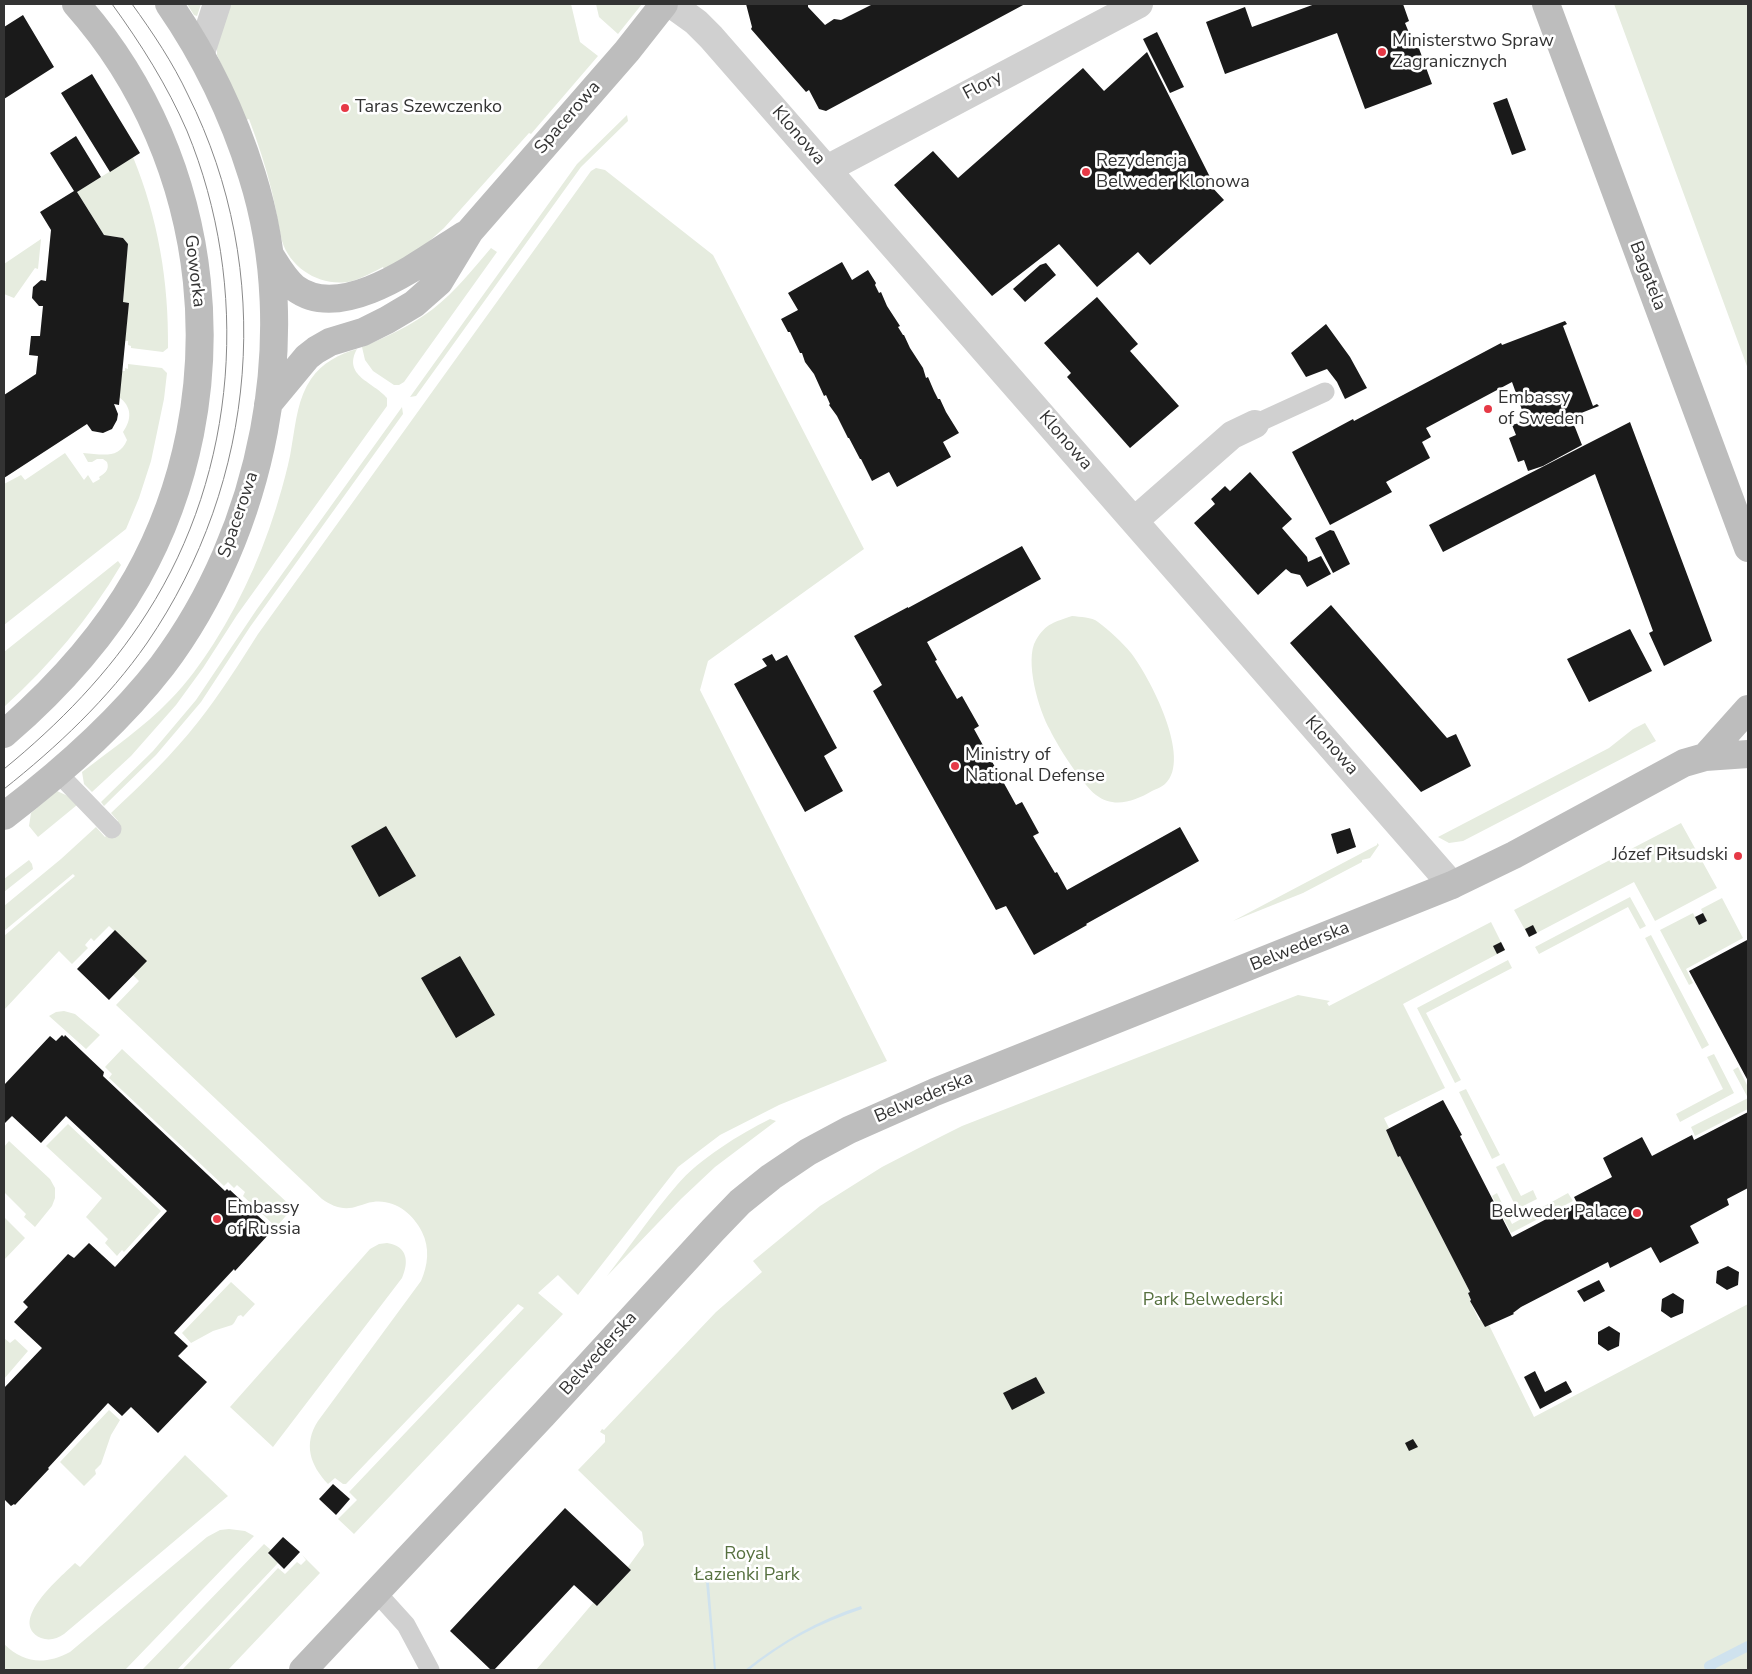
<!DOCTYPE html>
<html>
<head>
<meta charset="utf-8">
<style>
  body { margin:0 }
  #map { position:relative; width:1752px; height:1674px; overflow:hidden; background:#fff; font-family:"Nunito Sans",sans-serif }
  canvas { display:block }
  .frame { position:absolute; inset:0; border:5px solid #333; pointer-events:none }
</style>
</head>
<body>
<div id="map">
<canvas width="1752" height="1674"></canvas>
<div class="frame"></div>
</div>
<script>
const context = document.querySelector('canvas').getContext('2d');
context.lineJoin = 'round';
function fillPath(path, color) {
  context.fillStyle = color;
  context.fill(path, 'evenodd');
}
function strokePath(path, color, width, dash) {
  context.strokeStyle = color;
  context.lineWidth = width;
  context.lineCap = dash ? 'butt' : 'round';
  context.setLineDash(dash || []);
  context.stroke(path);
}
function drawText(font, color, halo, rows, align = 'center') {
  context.font = font + ' "Nunito Sans",sans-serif';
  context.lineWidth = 5;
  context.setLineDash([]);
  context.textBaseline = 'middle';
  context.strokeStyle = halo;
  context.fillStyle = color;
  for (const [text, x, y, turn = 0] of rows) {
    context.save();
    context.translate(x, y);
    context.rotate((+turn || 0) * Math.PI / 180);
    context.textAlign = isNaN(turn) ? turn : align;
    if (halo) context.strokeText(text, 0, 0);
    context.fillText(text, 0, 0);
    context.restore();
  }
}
fillPath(new Path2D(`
  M187,4h14l-4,12 -3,-1z
  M229,4h342l9,38 18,14 -67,78 -2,-1 -85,95 -18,16 -41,27 -2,-4c-10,5 -20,11 -31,14 -29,7 -61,-11 -70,-40 -4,-16 -6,-33 -10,-49 -6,-25 -14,-49 -23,-73l-3,1 -29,-65v-10z
  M596,4h46l-24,30 -19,-17z
  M1614,4h134v365z
  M627,115l1,6 -47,46 -165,229 -6,1 167,-233z
  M133,157c25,61 36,125 35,191l-5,4 -32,-4v-2l-3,-1v-4h-3l4,-38 -6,-1 5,-58 -5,-6 -19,-3 -27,-43z
  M596,168l9,2 108,85 151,294 -156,112 -8,29 187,371 -108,44 -59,30 -29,22 -13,10 -11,14 -89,114 -20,-20 -20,18 25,21 -209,220 -16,-15 19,-19 -8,-8 175,-184 -6,-4 -172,180h-3l-8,-6 -7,6c-18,-19 -25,-40 -10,-63l103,-140c7,-16 9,-33 1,-49 -9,-18 -27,-33 -49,-30 -5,0 -10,3 -15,4 -13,5 -25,1 -36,-7l-206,-194 23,-24 -6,-6 13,-14 -37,-35 -15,15 -3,-3 -6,7 3,3 -16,16 -13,-13 -55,59v-74l71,-60 -2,-2 -69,57v-25l57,-47 35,-32 9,10 13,-16 -7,-8c31,-29 61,-58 87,-91 22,-28 41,-58 60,-88l333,-463z
  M41,239l-3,30 -3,-1 -21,30 -10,-4v-30z
  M491,248l6,4 -93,130 -5,3h-5l-21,-14 -8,-11 -3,-13c25,-10 50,-22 71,-38 22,-17 40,-40 58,-61z
  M357,349c-15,27 17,33 30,49v8l-150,209 -34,53 -27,37 -45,51 -39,36 -8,-8 -2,-12c30,-23 62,-45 88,-72 17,-17 31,-37 44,-57 30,-47 53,-101 68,-155 4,-15 8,-29 10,-44 4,-23 6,-46 19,-65 11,-16 28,-25 46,-30z
  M128,364l34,4 5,5 -3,26 -13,62 -12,37 -13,31 -122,96v-141l17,-9 4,5 40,-27 19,27 4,-5 5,8 7,-4 -1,-2c5,-3 11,-7 8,-15l-4,-3h-6l-5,3h-4l-5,-9c18,1 36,7 44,-13l-4,-8c9,-13 9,-25 -4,-35l3,-26h3v-3l3,1z
  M402,407l1,7 -153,213 -49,75 -45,53 -52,51 -3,-4 52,-51 43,-51 61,-91z
  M118,561l3,4c-32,54 -71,100 -117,142v-55z
  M1072,616c8,1 20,1 26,6 11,8 24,20 33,31 18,23 62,106 34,131 -3,3 -9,5 -13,7 -17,10 -38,18 -56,4 -14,-11 -38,-48 -46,-65 -11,-19 -26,-70 -14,-90 10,-17 19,-18 36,-24z
  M1645,723l11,18 -193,100 -14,2 -11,-6 171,-89 24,-19z
  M57,791l11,5 9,9 -39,32 -9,-11 2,-13z
  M1681,823l36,65 -62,33 -21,-39 -105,55 -15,-27z
  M1377,843l2,2 -9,13 -8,2v2l-59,31 -70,28 144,-76z
  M29,860l3,4 1,5 -29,23v-13z
  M1630,897l16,29 -6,3 -12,-22 -89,47 -4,-7z
  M1722,898l21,40 -57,31 7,14 -4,2 -29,-55 33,-17 6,12 8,-4 -6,-12z
  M1491,922l14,28 -102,54 42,84 -61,30 5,10 -3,2 12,27 2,-1 4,8 66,128 -2,1 3,7 -1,1 9,19 2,-1 4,8 4,-2 1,2 44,90 214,-113v366h-1212l57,-67 4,3 34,-36 -3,-3 16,-22 -2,-13 -64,-62 27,-28v-7l-5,-3 2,-3 2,1 112,-118 46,-40 -9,-11 67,-55 62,-39 60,-31 20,-10 336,-131 32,6 -3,2 2,3z
  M1651,935l58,110 -7,4 -57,-111z
  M1508,960l4,8 -86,45 35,67 -6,3 -38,-75z
  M64,1011l11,3 25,21 -14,14 -37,-33 7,-4z
  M122,1049l171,159 -17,19 -33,-31 2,-4 -8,-7 -3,3 -6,-6 -4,4 -115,-108 3,-4 -7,-7z
  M1714,1054l20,39 -54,29 -4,-8 47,-25 -16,-32z
  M1738,1067l10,20v22l-53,27 -4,-9 57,-29 -15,-28z
  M1466,1089l34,66 -8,4 -33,-67z
  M770,1119l6,2 -61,46 -34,32 -74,77c23,-30 45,-62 70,-91 22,-26 63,-51 93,-66z
  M68,1124l93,87 -37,41 -2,-2 -5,6 -12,-13 3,-4 -22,-22 16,-19 -56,-52z
  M9,1141l41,38 5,9v10l-3,8 -17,21 -11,-10 2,-3 -22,-22v-45z
  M1504,1163l17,33 12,-6 4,9 -20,10 -21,-42z
  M1497,1193l15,31 56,-31 5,8 -62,32 -19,-37z
  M4,1217l21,21 -21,22z
  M387,1243c21,3 22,19 15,35l-129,169 -43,-40 140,-158 9,-5z
  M231,1282l24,22 -12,13 -2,-2 -3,1 -4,7 -2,2 -19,6 -22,12 -9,-10z
  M4,1338l6,5 5,-4 13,12 -24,28z
  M109,1410l11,10 -9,15 -10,29 -6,6 1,4 -12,12 -24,-24z
  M185,1455l43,41 -164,138c-7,5 -15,7 -23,4 -35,-16 21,-62 34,-75l5,4z
  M229,1529l16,2 9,5 -129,134h-121v-26c21,20 41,21 66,8l137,-115 13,-7z
  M264,1544l7,6 -3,4 10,9 -101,107h-35z
  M302,1555l18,18 -92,97h-46l96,-102 7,6 12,-12 4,3 5,-5z`), '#e6ecdf');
fillPath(new Path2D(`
  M705,1571h3l8,99h-2z
  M861,1606l1,3c-42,14 -79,33 -113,61h-4c35,-28 73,-50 116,-64z`), '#cfe2ee');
strokePath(new Path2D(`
  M1711,1670l-2,-4 39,-20`), '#cfe2ee', 10);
fillPath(new Path2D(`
  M746,4h62v3l17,18 9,-6 7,1 32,-16h152l-199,107 -7,-2 -10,-19 -3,2 -55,-63 1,-2z
  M1315,4h88l6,17 -4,2 9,22 3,-2 15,41 -67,25 -28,-76 -112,41 -19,-52 39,-15 7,20z
  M23,15l31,52 -50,32v-72z
  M1157,32l27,55 -14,6 -27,-54z
  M1147,52l66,131 -3,2 14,15 -74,65 -12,-13 -41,35 -38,-43 -67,52 -98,-111 39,-34 25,27 125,-110 21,23z
  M92,74l48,79 -30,19 -49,-79z
  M1507,98l19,52 -14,5 -19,-52z
  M76,136l25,41 -24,15 27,43 19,3 5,6 -5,58 6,1 -10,102 -5,-1 4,10 -1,6 -5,9 -9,4 -11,-2 -5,-7 -83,54v-83l32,-21 2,-18 -9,-1 2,-19h9l3,-30h-4l-7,-8 1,-11 8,-7 5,1 5,-51 -11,-18 34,-21 -24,-38z
  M842,262l10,18 16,-10 8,13 -1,2 4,8 2,-1 6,14 13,20 -2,1 5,8h1l6,13 13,20 3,10 2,-1 6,14 4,8h2l6,13 13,21 -16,9 8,15 -54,30 -8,-15 -17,9 -11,-22h-1l-11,-21h-1l-11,-22 -8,-11 1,-1 -4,-9 -2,1 -10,-22 -9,-12 -3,-9h-2l-10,-21h-2l-7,-13 17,-9 -10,-17z
  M1046,263l10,12 -31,27 -12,-13 27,-24z
  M1097,297l41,47 -8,7 49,55 -49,42 -63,-71 4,-4 -27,-30z
  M1565,321l2,3 -4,2 30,80 4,-2 2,2 -28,11 11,28 -39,21 -15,5 -4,-11 -6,2 -9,-24 7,-3 -4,-10 14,-4 -14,-39 -86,46 5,9 -9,5 8,16 -44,24 6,10 -62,33 -38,-73 61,-33 1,2 147,-78 1,2z
  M1326,324l24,33 17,31 -22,11 -8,-17 -10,-13 -21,8 -15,-24z
  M1630,422l82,219 -48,25 -15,-33 4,-2 -58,-157 -152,78 -14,-27z
  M1250,472l42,47 -10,9 25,29 1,5 13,-6 10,18 -24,13 -7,-12 -9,-2 -5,-4 -28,26 -64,-72 21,-19 -4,-5 14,-13 5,5z
  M1330,530l4,1 16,33 -17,9 -18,-35z
  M1022,546l19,33 -114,63 10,18 -2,1 22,38 5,-3 17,30 -5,3 42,76 6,-3 17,31 -6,3 22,37 2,-1 10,18 113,-63 19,34 -113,63 1,1 -53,30 -28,-49 -10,4 -123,-219 9,-6 -28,-49 54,-29v1z
  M1331,605l116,133 9,-4 15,32 -50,26 -131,-149z
  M1630,629l22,42 -63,31 -22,-43z
  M772,654l4,7 11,-6 50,93 -13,8 19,35 -38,21 -71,-128 33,-18 -5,-7z
  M386,826l30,50 -37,21 -28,-51z
  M1350,828l6,19 -19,7 -6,-20z
  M1703,913l4,8 -8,4 -4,-8z
  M1533,925l4,8 -8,4 -4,-8z
  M115,930l32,31 -38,39 -32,-31z
  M1747,940l1,2v139l-59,-110z
  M1501,942l4,8 -8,4 -4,-8z
  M460,956l35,59 -39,23 -35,-60z
  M62,1035l2,2 1,-2 39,37 -1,4 122,115 2,-2 2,2 1,-1 40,37 -2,1 2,2 -3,3 2,1 -34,37 -1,-2 -60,64 14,13 -10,10 29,26 -49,51 -27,-26 -9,9 -14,-13 -60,65 1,1 -34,36 -1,-1 -3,2 -7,-7v-111l38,-40 -28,-26 14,-15 -5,-5 45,-48 6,4 15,-15 26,24 52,-56 -101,-95 -25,27 -29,-27 -8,8v-39l46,-49 6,5z
  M1443,1100l19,35 -2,1 52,101 65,-34 -3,-6 38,-20 -9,-19 11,-6 28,-15 10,19 40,-21 2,5 54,-28v76l-21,11 2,6 -39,21 9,17 -6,3 -33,17 -9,-16 -41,21 -2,-6 -87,45 -8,6 1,1 -29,13 -15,-26 1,-1 -3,-7 2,-1 -66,-128 -4,-8 -2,1 -1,-2 -11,-25z
  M1728,1266l11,6 -1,13 -11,5 -11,-7 1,-12z
  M1599,1280l6,11 -21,11 -7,-11z
  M1673,1293l11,7 -1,13 -12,5 -10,-7 1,-12z
  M1609,1326l11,7 -1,13 -11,5 -10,-7v-12z
  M1535,1371l10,21 21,-11 6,11 -32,17 -16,-32z
  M1036,1377l9,16 -33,17 -9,-17z
  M1413,1439l5,8 -9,4 -4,-8z
  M333,1484l17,15 -14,16 -17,-16z
  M565,1508l66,62 -34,36 -23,-21 -80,85h-3l-41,-39z
  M283,1537l17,15 -16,17 -16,-16z`), '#1a1a1a');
strokePath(new Path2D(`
  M1255,424l70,-32
  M58,773l54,56
  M377,1593l29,32 24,45`), '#d0d0d0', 19);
strokePath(new Path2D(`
  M671,4l25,18 15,15 741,848
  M201,53l16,-49
  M827,169l312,-165
  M1134,521l98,-86 23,-11`), '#d0d0d0', 28);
strokePath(new Path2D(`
  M1546,4l202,544
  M270,255c7,11 14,24 25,33 48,36 129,-28 169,-53
  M268,404l39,-47 9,-7 14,-8 33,-10 24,-12 27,-16 25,-22 31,-51 157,-180 37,-47
  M4,734c52,-45 99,-96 133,-156 102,-182 78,-418 -61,-574
  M1705,757l43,-48
  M4,816c58,-44 113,-92 158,-150 101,-134 141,-330 90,-491 -19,-61 -47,-119 -83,-171
  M303,1670l240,-255 170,-185 27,-28 31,-25 37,-25 41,-22 86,-38 517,-207 62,-30 170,-92 21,-6 43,-3`), '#bdbdbd', 28);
strokePath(new Path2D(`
  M4,769c55,-45 105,-96 143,-156 91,-142 104,-327 40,-482 -20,-46 -46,-87 -75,-127
  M4,789c53,-42 104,-90 143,-146 111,-162 129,-372 41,-548 -15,-32 -35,-62 -56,-91`), '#888', 1);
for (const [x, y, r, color] of [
  [1382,52,5,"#e63946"],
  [345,108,5,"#e63946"],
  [1086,172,5,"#e63946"],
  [1488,409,5,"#e63946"],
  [955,766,5,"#e63946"],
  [1738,856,5,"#e63946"],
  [1637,1213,5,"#e63946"],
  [217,1219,5,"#e63946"]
]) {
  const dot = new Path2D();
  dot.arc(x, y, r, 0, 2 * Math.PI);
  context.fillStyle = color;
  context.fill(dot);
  strokePath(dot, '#fff', 2);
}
drawText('18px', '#333', '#fff', [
  ["Ministerstwo Spraw",1392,42],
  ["Zagranicznych",1392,63],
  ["Taras Szewczenko",355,108],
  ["Rezydencja",1096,162],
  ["Belweder Klonowa",1096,183],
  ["Embassy",1498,399],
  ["of Sweden",1498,420],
  ["Ministry of",965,756],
  ["National Defense",965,777],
  ["Józef Piłsudski",1728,856,"right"],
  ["Embassy",227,1209],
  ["of Russia",227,1230],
  ["Belweder Palace",1627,1213,"right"]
], 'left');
drawText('18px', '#333', '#fff', [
  ["Flory",983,86,-28],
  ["Spacerowa",568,118,-49],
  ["Klonowa",798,136,49],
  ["Goworka",194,271,83],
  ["Bagatela",1647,276,69],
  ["Klonowa",1065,441,49],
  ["Spacerowa",239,515,-71],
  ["Klonowa",1331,746,49],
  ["Belwederska",1300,947,-22],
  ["Belwederska",924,1098,-23],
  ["Belwederska",599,1354,-48]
]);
drawText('18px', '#56703f', '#fff', [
  ["Park Belwederski",1213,1301],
  ["Royal",747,1555],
  ["Łazienki Park",747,1576]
]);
</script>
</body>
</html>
